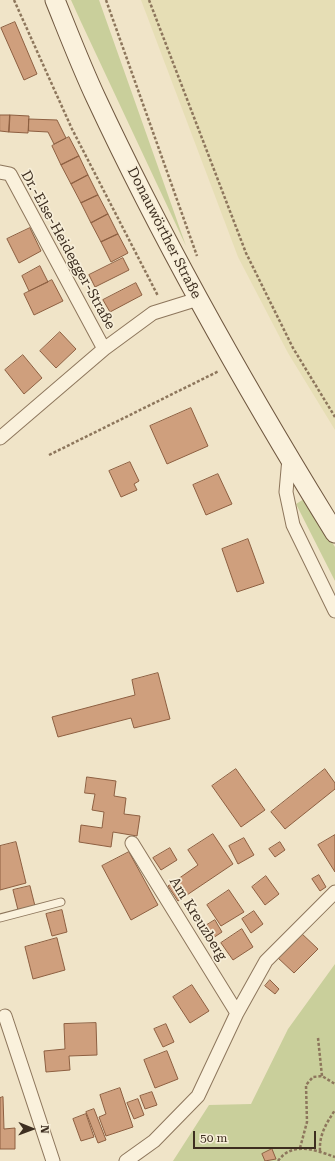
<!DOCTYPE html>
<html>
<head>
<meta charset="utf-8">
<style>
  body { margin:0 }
  #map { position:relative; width:335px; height:1161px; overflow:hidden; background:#f0e4c8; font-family:"Roboto Serif",serif }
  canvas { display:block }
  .north { position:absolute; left:12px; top:1109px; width:40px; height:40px; -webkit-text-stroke:3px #f7eed8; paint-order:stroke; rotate:91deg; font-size:11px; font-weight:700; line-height:16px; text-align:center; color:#3d2e20 }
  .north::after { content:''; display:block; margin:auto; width:14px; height:18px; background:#3d2e20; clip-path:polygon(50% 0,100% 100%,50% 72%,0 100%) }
  .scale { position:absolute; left:193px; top:1131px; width:123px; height:18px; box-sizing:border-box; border:2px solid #3d2e20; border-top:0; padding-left:5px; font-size:12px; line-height:14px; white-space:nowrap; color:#3d2e20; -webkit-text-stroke:3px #f7eed8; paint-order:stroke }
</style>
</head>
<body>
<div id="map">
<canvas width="335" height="1161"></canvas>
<div class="north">N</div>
<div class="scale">50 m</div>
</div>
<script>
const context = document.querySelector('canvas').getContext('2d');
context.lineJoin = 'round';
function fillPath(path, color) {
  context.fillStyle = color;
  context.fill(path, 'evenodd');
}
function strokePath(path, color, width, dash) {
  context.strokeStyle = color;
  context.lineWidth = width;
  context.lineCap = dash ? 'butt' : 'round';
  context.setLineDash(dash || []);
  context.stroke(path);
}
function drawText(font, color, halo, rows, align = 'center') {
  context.font = font + ' "Roboto Serif",serif';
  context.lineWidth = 3.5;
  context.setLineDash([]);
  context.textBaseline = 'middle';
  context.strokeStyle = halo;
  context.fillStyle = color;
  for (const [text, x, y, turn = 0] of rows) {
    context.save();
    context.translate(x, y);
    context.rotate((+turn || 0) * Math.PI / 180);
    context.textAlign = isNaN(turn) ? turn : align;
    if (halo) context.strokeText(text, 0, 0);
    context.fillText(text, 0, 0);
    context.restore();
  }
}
fillPath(new Path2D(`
  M141,0h194v430l-47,-77 -50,-96z`), '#e6deb5');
fillPath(new Path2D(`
  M71,0h28l87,246 -105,-224z
  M304,499l31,48v34l-39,-77z
  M335,964v197h-162l36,-56 42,-1 37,-75z`), '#c9cf9b');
const building = new Path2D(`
  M15,22l22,52 -13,6 -23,-52z
  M0,115h10l-1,17 -9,-1z
  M10,115l19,1 -1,17 -19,-1z
  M29,119l28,1 9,18 -12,6 -6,-12 -19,-1z
  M69,137l10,19 -18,9 -9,-19z
  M79,156l9,19 -17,9 -10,-19z
  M88,175l10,20 -17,8 -10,-19z
  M98,195l10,19 -17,9 -10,-20z
  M108,214l10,20 -17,8 -10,-19z
  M30,228l11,23 -22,12 -12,-24z
  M118,234l10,19 -17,9 -10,-20z
  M123,258l6,12 -34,17 -6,-12z
  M40,266l8,16 -19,9 -7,-15z
  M52,280l11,21 -29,14 -10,-21z
  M136,283l6,12 -32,17 -7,-12z
  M60,332l16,17 -20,19 -16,-17z
  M23,355l19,23 -18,16 -19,-24z
  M191,408l17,38 -41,18 -17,-38z
  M130,462l9,19 -5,3 3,6 -16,7 -12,-26z
  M218,474l14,30 -26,11 -13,-30z
  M248,539l16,44 -27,9 -15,-43z
  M158,673l12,46 -36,9 -3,-10 -73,19 -6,-20 83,-22 -3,-15z
  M236,769l29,41 -24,17 -29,-41z
  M325,769l10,14v6l-50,40 -14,-17z
  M87,777l29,4 -2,15 12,2 -2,16 16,2 -3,20 -24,-4 -2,15 -32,-5 2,-17 21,3 2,-16 -12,-2 3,-16 -10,-1z
  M213,834l20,30 -55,37 -10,-15 30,-21 -10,-15z
  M335,835v37l-17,-27z
  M244,838l10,17 -16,9 -9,-18z
  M16,842l10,41 -26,7v-44z
  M280,842l5,8 -10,7 -6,-8z
  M170,848l7,12 -16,10 -8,-12z
  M129,852l29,53 -27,15 -29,-54z
  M319,875l7,12 -6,4 -8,-12z
  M266,876l13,18 -14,11 -13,-18z
  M30,886l5,20 -17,4 -5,-20z
  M229,890l15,22 -23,14 -14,-21z
  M62,910l5,22 -15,4 -6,-22z
  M254,911l9,13 -12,9 -9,-14z
  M215,920l7,12 -12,8 -8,-12z
  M242,929l11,18 -20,13 -12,-17z
  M300,932l18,17 -24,24 -17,-16z
  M57,938l8,32 -32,9 -8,-32z
  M270,980l9,9 -4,5 -10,-8z
  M192,985l17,26 -19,12 -17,-26z
  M96,1023l1,32 -28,1 1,14 -24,2 -2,-21 21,-2 -1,-25z
  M166,1024l8,18 -11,5 -9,-18z
  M167,1051l11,28 -23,9 -11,-28z
  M120,1088l13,39 -27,9 -7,-19 7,-3 -6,-19z
  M152,1092l5,13 -12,4 -5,-13z
  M3,1097l1,32 11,-1v21h-15v-51z
  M138,1099l6,16 -10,4 -7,-16z
  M94,1109l12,31 -8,3 -12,-31z
  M86,1114l8,23 -13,4 -8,-22z
  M272,1149l4,10 -11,2 -3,-7z`);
fillPath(building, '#cf9f7d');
strokePath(building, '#8d5f41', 1);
const lane = new Path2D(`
  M0,918l61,-16`);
const street = new Path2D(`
  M0,172l10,2 94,175
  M0,438l104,-89 49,-36 45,-14
  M289,458l-3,34 7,33 42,86
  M132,843l105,170
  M5,1016l48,145
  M126,1161l28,-20 44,-45 39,-83 29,-52 69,-69`);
const secondary = new Path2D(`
  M55,0c13,32 26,66 41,98 70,150 152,294 239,435`);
strokePath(lane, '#8d765c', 9);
strokePath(street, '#8d765c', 15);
strokePath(secondary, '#6f573f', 21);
strokePath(new Path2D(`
  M14,0l58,129 86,167
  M106,0l91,256
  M149,0l97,253 47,95 42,69
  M49,455l170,-84
  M318,1038l4,38
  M300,1148l7,-26 -1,-37 7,-8 9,-1 13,8
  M320,1151c-1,-16 6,-27 15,-41
  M278,1161c14,-20 38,-11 57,-4`), '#8d765c', 2.5, [3, 2]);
strokePath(lane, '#faf1dc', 7);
strokePath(street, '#faf1dc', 13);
strokePath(secondary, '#faf1dc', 19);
drawText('14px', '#3d2e20', '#f7eed8', [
  ["Donauwörther Straße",164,233,63],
  ["Dr.-Else-Heidegger-Straße",68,250,61],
  ["Am Kreuzberg",198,919,58]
]);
</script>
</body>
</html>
